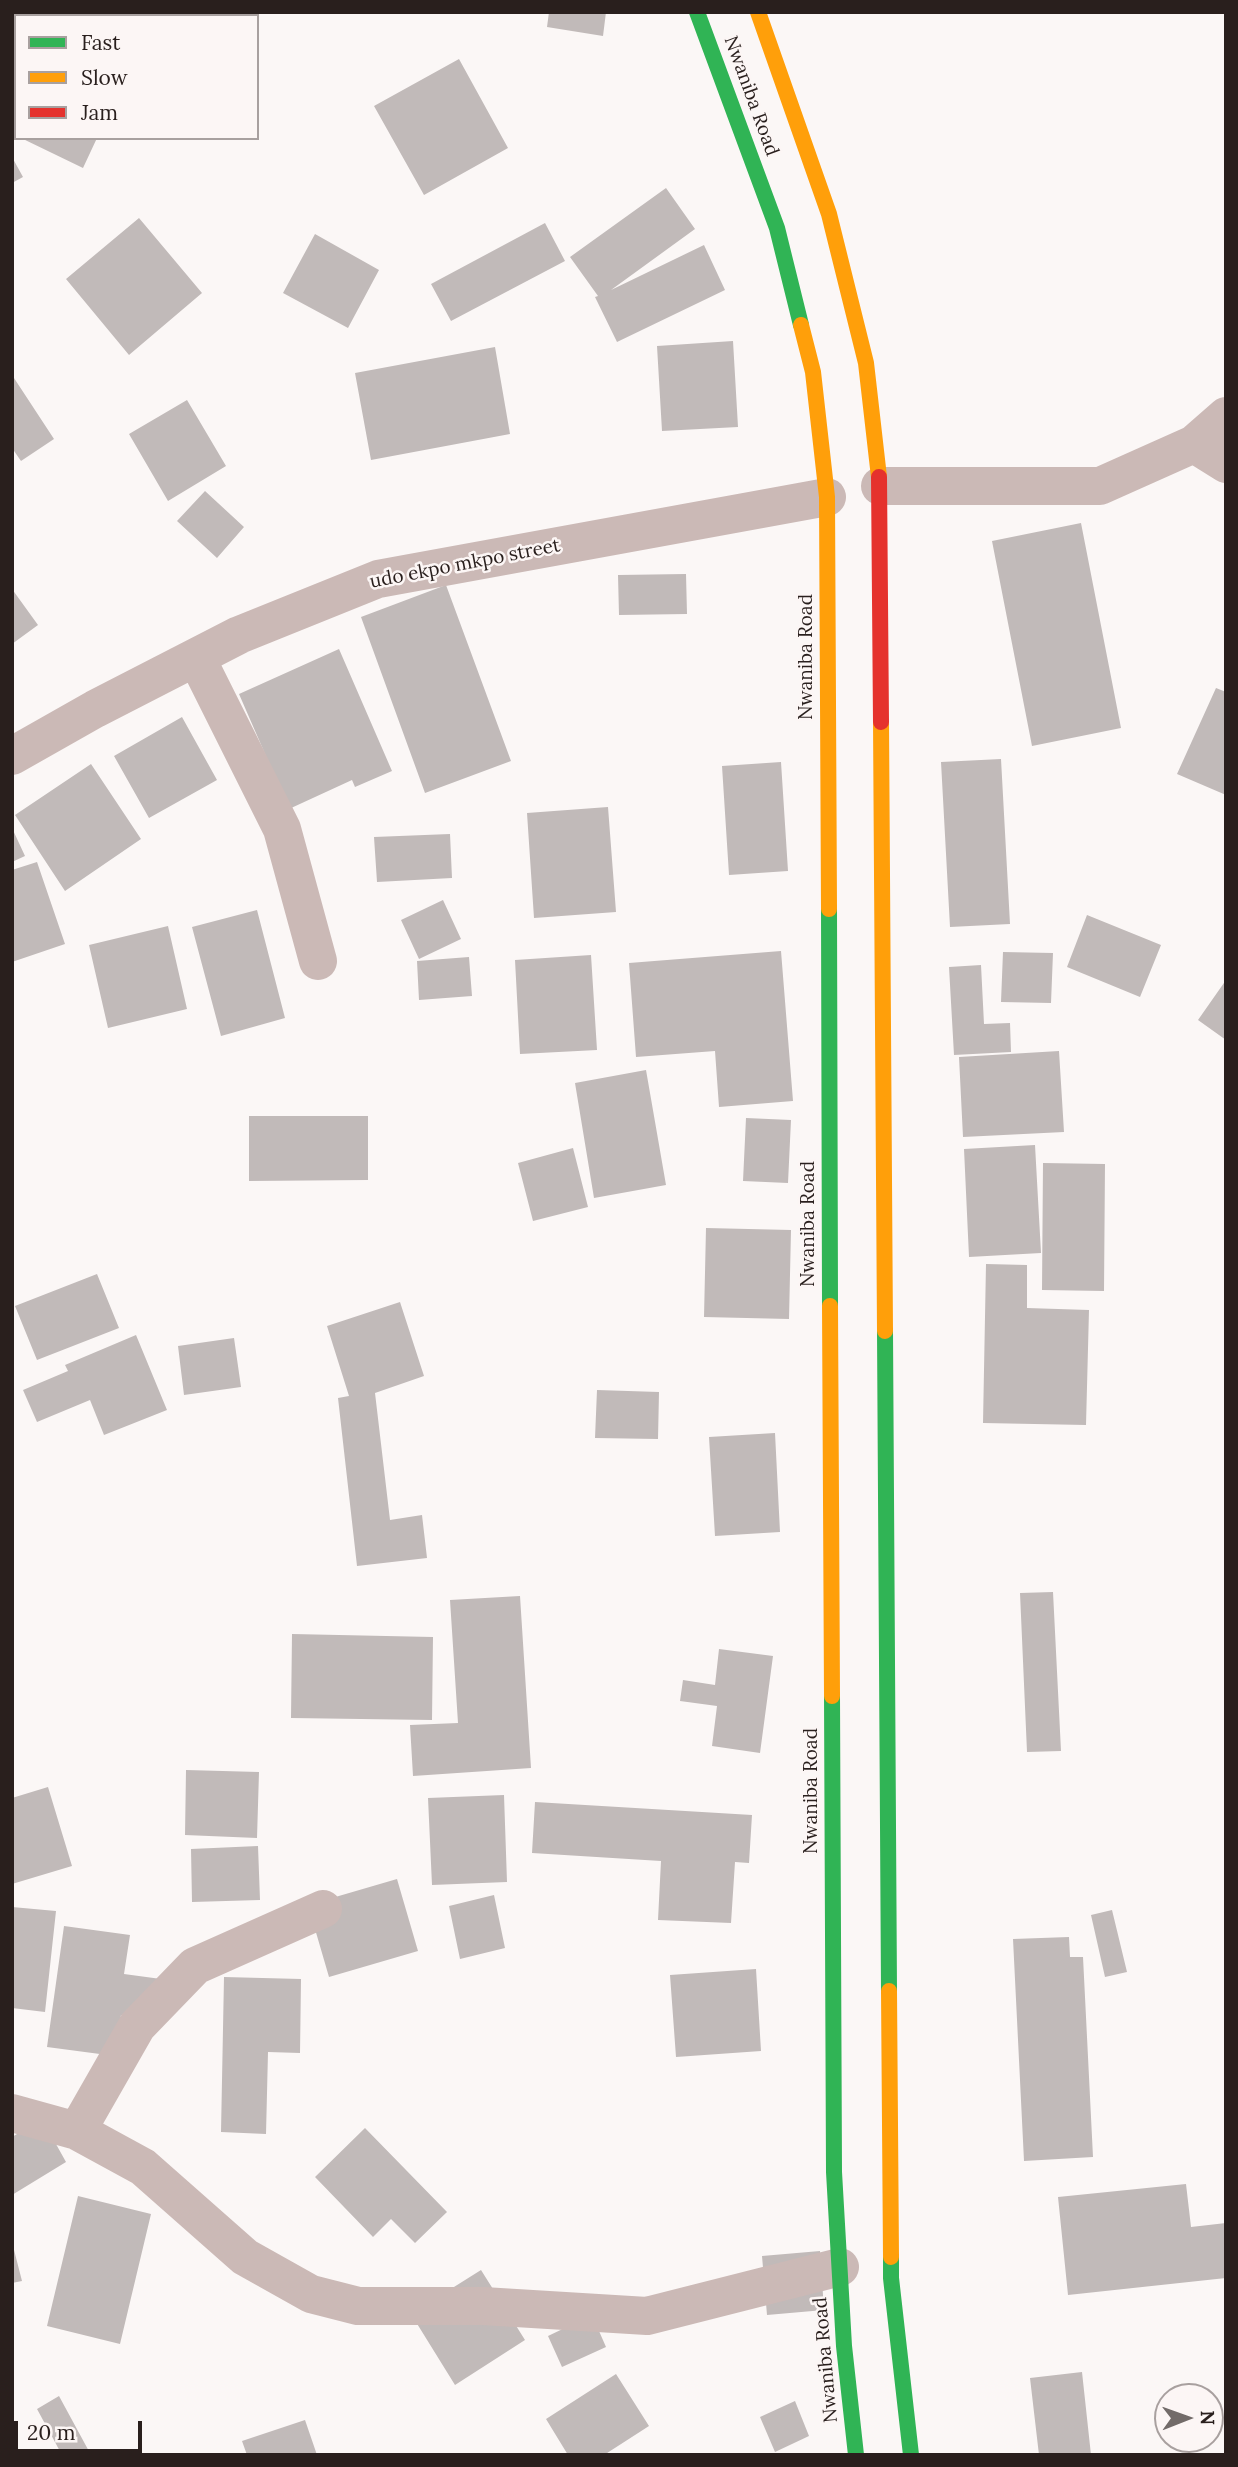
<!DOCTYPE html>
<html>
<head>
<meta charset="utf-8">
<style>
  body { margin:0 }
  #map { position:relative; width:1238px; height:2467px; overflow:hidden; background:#fbf7f6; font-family:Lora,serif }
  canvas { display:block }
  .frame { position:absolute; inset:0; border:14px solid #291f1d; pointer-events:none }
  .legend { position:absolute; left:14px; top:14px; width:245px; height:126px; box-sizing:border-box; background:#fcf6f5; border:2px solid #a8a09f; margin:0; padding:9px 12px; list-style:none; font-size:21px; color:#291f1d }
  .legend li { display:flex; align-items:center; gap:14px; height:35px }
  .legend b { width:35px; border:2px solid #a8a09f }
  .north { position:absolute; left:1154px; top:2383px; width:70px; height:70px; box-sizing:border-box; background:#fcf6f5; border:2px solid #a8a09f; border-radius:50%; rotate:89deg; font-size:19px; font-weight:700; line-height:28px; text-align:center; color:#291f1d }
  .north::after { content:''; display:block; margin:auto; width:24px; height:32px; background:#726b69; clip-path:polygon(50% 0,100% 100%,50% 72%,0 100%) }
  .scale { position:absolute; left:14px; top:2421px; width:128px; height:32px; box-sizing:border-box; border:4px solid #291f1d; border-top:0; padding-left:9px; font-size:21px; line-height:24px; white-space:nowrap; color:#291f1d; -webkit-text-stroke:5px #fcf6f5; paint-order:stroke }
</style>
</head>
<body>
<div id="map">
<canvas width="1238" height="2467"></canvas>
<div class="frame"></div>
<ul class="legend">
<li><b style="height:9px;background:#30b455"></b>Fast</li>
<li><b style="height:9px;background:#ff9f0a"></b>Slow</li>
<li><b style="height:9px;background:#e5322d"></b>Jam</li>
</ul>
<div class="north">N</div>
<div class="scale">20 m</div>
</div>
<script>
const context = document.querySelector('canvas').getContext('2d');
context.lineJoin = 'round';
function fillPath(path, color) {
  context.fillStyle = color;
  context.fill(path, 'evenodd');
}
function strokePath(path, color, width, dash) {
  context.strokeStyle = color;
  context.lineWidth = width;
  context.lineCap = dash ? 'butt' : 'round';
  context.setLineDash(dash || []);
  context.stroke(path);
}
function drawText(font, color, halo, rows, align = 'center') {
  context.font = font + ' Lora,serif';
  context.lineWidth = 5;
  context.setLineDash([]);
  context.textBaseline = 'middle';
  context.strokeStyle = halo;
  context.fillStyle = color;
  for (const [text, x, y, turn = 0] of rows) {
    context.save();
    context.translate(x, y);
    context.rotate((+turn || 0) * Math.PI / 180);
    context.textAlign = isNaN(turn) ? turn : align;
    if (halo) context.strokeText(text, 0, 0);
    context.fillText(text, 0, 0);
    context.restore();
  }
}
fillPath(new Path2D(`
  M133,12h50l4,4h-58z
  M549,12h57l-3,24 -56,-9z
  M459,59l49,89 -84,47 -50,-89z
  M16,64v72l-4,-2v-63z
  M21,138h76l-14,30z
  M12,157l11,20 -11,6z
  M666,188l29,41 -84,61 93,-45 21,45 -108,52 -22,-45 3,-1 -28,-39z
  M139,218l63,75 -73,62 -63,-76z
  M545,223l20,38 -114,60 -20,-37z
  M315,234l64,36 -31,58 -65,-35z
  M733,341l5,86 -76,4 -5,-85z
  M495,347l15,87 -139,26 -16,-87z
  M14,378l40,61 -33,22 -9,-13v-69z
  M187,400l39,66 -58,35 -39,-67z
  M205,491l39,36 -27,31 -40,-37z
  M1081,523l40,205 -89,18 -40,-205z
  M686,574l1,40 -68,1 -1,-40z
  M446,585l65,176 -86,32 -64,-176z
  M12,589l26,36 -26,19z
  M339,649l53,122 -37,16 -3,-7 -63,29 -50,-115z
  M1216,688l10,4v103l-49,-21z
  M182,717l35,63 -68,38 -35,-62z
  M1001,759l9,165 -60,3 -9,-165z
  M781,762l7,109 -59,4 -7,-109z
  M91,764l50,75 -76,52 -50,-76z
  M608,807l8,105 -82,6 -7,-105z
  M12,828l13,28 -13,6z
  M450,834l2,44 -75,4 -3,-45z
  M37,862l28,82 -53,18v-92z
  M443,900l18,39 -42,20 -18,-39z
  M257,910l28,108 -64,18 -29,-109z
  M1087,915l74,30 -21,52 -73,-30z
  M168,926l19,83 -79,19 -19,-83z
  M781,951l12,150 -74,6 -4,-56 -79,6 -7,-94z
  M1003,952l50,1 -2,50 -50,-1z
  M591,955l6,95 -77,4 -5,-94z
  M469,957l3,39 -53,4 -2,-39z
  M981,965l3,59 26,-1 1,29 -57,3 -5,-88z
  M1226,980v60l-28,-20z
  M1059,1051l5,81 -101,5 -4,-80z
  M646,1070l20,115 -72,13 -19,-115z
  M249,1116h119v64l-119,1z
  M746,1118l45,2 -3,63 -45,-2z
  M1035,1145l6,108 -72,4 -5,-108z
  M573,1148l15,59 -55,14 -15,-58z
  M1043,1163l62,1 -1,127 -62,-1z
  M706,1228l85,2 -2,89 -85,-2z
  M986,1264l41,1v43l62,2 -3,115 -103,-2z
  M97,1274l22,54 -82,32 -22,-54z
  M400,1302l24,74 -49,17 15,127 32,-5 5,43 -70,8 -19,-168 11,-2 -22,-70z
  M136,1335l31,75 -63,25 -14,-35 -53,22 -14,-32 45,-19 -3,-6z
  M234,1338l7,49 -57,8 -6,-49z
  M597,1390l62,2 -1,47 -63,-1z
  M775,1433l5,99 -65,4 -6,-99z
  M1053,1592l8,159 -34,1 -7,-159z
  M520,1596l11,172 -118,8 -3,-51 48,-2 -8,-123z
  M292,1634l141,3 -1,83 -141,-2z
  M719,1649l54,7 -13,97 -48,-7 5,-40 -37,-5 3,-21 32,5z
  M186,1770l73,2 -2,66 -72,-3z
  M48,1787l24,79 -60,18v-86z
  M504,1795l3,87 -75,3 -4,-87z
  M535,1802l217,13 -3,48 -14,-1 -4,61 -73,-3 3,-59 -129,-8z
  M258,1846l2,54 -68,2 -1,-53z
  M397,1879l21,72 -89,26 -21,-72z
  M494,1895l11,53 -45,11 -11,-53z
  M12,1907l44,4 -11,101 -33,-4z
  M1112,1910l15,62 -22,5 -14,-62z
  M64,1926l66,9 -6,39 37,5 -6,41 -34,-5 -6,41 -68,-9z
  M1069,1937l1,20h13l10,200 -69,4 -11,-222z
  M756,1969l5,82 -85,6 -6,-82z
  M224,1977l77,2 -1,74 -32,-1 -2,82 -45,-2z
  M42,2119l24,43 -54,33v-58z
  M365,2128l82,84 -32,31 -24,-24 -18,18 -58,-60z
  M1186,2184l5,43 35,-4v55l-158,17 -10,-98z
  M78,2196l73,18 -31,130 -73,-18z
  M12,2242l10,39 -10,2z
  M820,2251l4,59 -57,5 -5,-59z
  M481,2270l44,70 -70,45 -44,-71z
  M592,2315l14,32 -44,20 -14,-31z
  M1082,2372l9,83h-52l-9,-77z
  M616,2374l33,52 -45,29h-36l-22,-36z
  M59,2396l32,59h-29l-25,-46z
  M795,2401l14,35 -34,16 -15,-35z
  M305,2420l12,35h-70l-5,-14z`), '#c1bab9');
strokePath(new Path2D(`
  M1194,444l32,20
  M880,486h220l94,-42 32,-28
  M196,657l86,172 36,132
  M12,756l83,-47 144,-74 139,-56 449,-82
  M12,2113l65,18 66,36 102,90 66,37 47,12h125l164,10 193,-49
  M77,2131l60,-105 58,-60 128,-57`), '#cbb9b6', 38);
strokePath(new Path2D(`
  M697,12l80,216 24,97
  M829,909l1,397
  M885,1331l4,660
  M832,1696l2,476 10,174 12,109
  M891,2257v21l20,177`), '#30b455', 16);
strokePath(new Path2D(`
  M758,12l71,202 37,149 13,114
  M801,325l12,47 14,125 2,412
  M881,722l4,609
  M830,1306l2,390
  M889,1991l2,266`), '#ff9f0a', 16);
strokePath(new Path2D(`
  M879,477l2,245`), '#e5322d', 16);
drawText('19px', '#291f1d', '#fcf6f5', [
  ["Nwaniba Road",751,96,70],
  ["udo ekpo mkpo street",465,564,-11],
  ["Nwaniba Road",807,657,-90],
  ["Nwaniba Road",809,1224,-90],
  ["Nwaniba Road",812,1791,-90],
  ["Nwaniba Road",826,2360,-95]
]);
</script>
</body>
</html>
